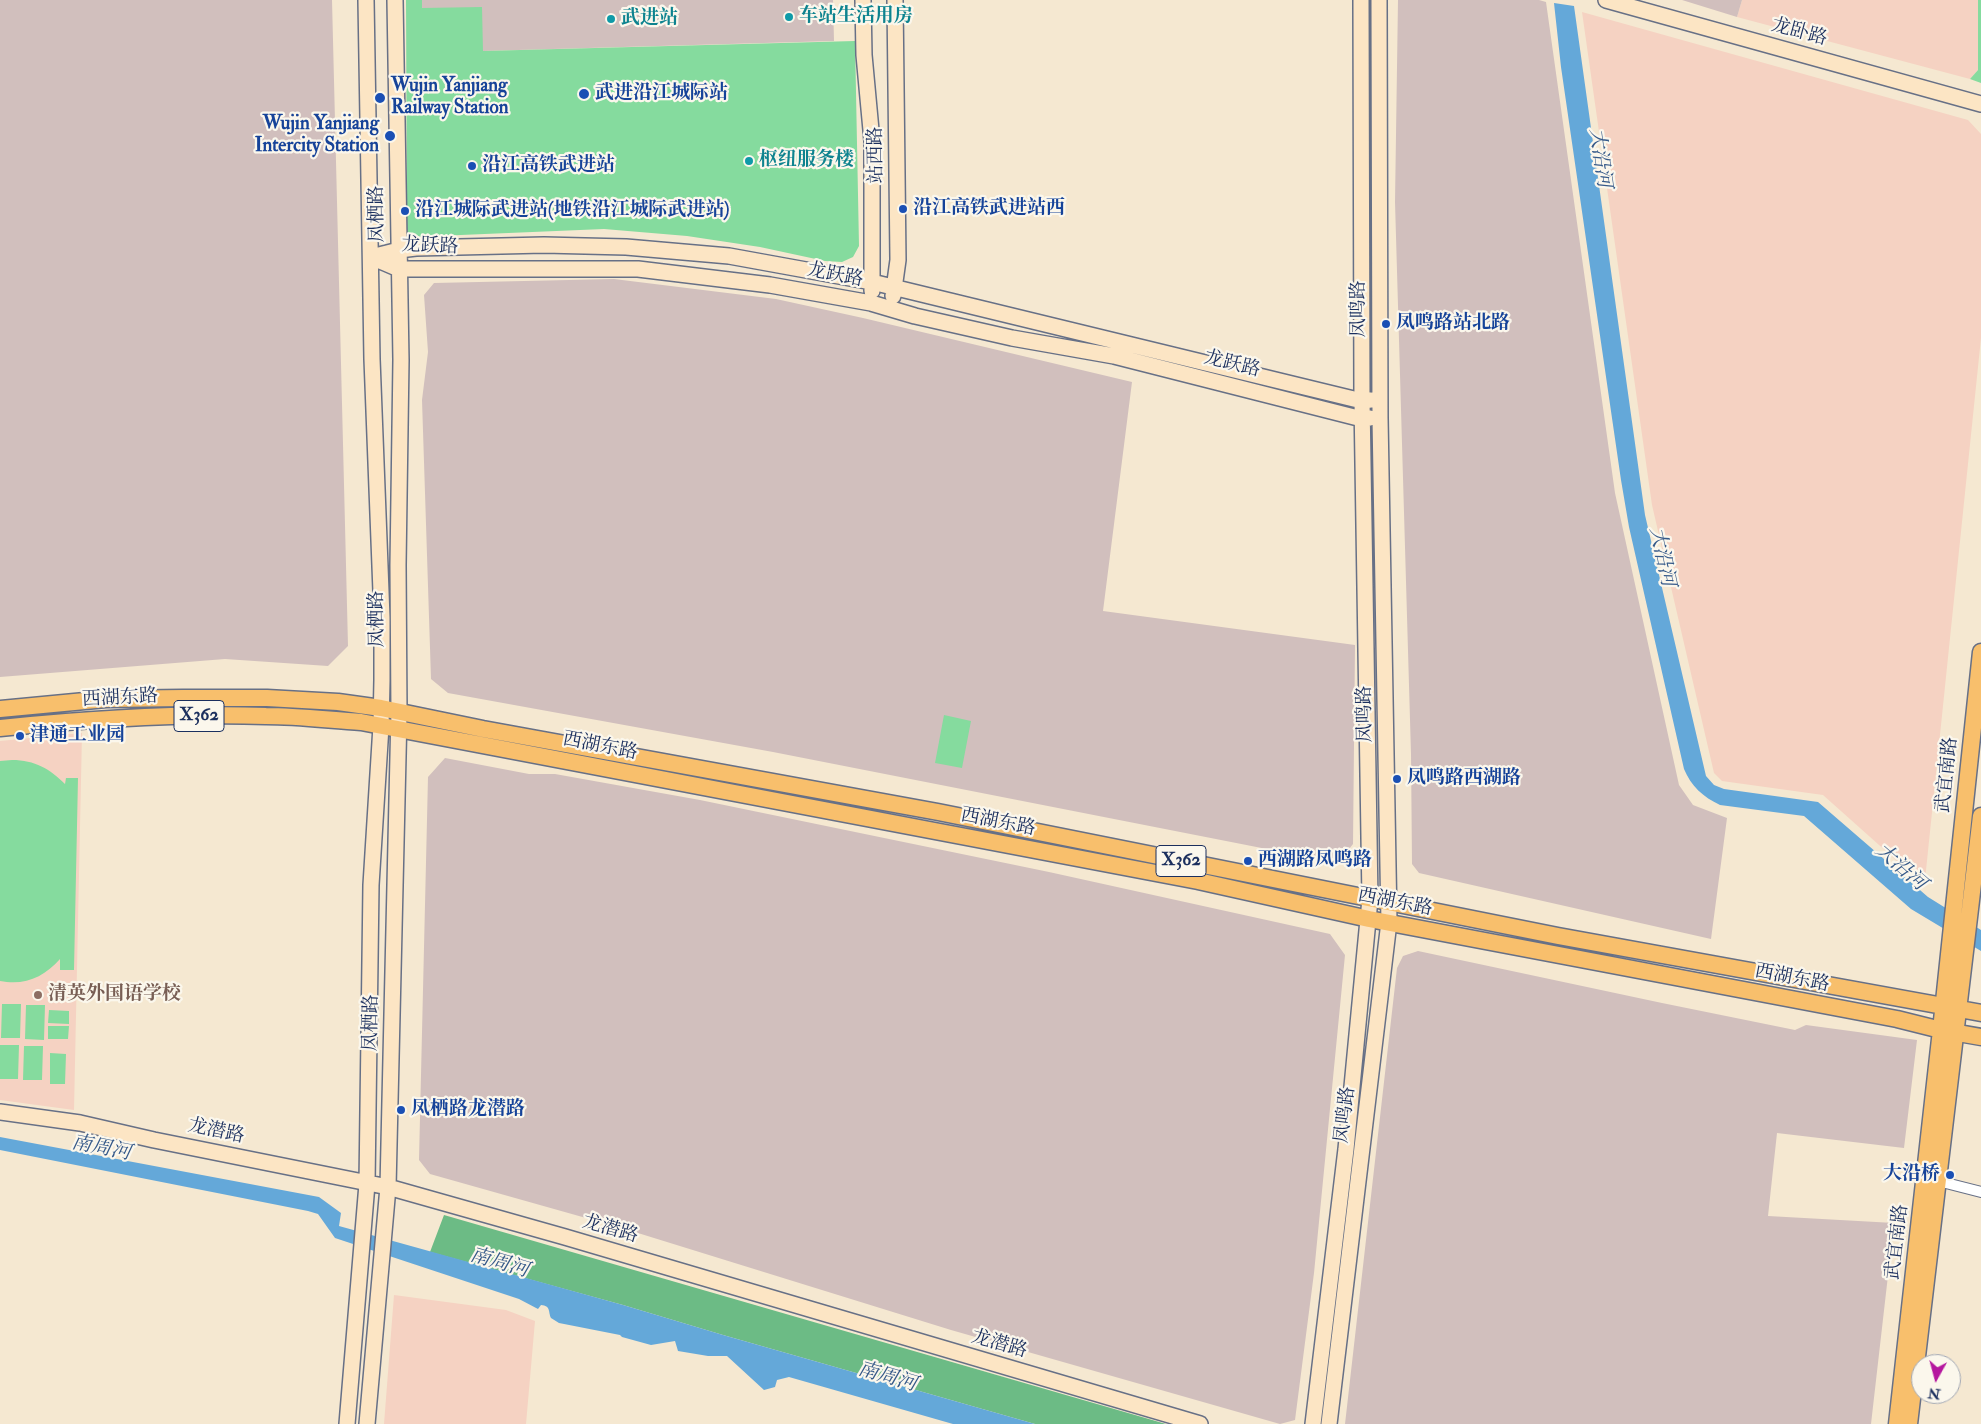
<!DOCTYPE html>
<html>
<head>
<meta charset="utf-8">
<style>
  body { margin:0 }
  #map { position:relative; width:1981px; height:1424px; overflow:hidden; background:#f5e8d1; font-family:"IM FELL Double Pica",serif }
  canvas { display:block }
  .north { position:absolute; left:1911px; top:1354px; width:50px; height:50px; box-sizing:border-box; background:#fbf7ec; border:1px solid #a1a7b3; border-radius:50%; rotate:187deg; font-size:14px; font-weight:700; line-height:20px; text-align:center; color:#1b2f5e }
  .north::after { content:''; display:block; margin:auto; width:18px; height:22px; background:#b5179e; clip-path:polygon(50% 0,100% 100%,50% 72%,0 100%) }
</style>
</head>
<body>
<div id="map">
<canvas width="1981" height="1424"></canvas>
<div class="north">N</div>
</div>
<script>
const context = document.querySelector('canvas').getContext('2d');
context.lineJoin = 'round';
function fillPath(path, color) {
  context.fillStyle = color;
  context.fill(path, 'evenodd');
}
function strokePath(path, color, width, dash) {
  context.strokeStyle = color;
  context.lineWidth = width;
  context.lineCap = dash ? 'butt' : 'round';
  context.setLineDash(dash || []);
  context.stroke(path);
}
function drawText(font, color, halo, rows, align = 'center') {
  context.font = font + ' "IM FELL Double Pica","Noto Serif SC",serif';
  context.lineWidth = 4.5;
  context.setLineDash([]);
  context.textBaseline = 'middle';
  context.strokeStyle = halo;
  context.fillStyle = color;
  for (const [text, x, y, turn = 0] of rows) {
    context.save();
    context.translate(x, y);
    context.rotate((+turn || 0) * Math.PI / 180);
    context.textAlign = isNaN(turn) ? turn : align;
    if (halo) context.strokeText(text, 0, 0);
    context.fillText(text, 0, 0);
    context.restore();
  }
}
fillPath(new Path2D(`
  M1742,0h236v70l-8,9 -233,-62z
  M1582,12l386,108 13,14v204l-56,542 -9,-2 -93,-83 -101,-14 -8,-8 -62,-268z
  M82,733l-8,377 -74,-10v-359z
  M394,1295l112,15 29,11 -9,103h-142z`), '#f5d2c2');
fillPath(new Path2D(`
  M0,0h332l16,646 -20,20 -103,-7 -225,18z
  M422,0h411l1,41 -351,10 -61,-43z
  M1398,0h141l7,2 69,491 64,292 14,20 34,13 -16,121 -292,-66 -7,-9 -1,-110 -16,-552z
  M1682,0h60l-5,17z
  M614,279l162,20 87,19 269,64 -29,229 252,34 -2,199 -15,19 -565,-111 -325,-59 -17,-14 -9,-279 6,-48 -4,-57 10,-12z
  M445,758l84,16h26l145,26 349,72 281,62 15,21 -31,318 -19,147 -15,4 -329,-94 -326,-101 -195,-55 -11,-14 9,-383z
  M1418,951l244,52 133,27 11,-5 111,15 -13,108 -127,-15 -9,83 126,7 -23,201h-526l52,-456 6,-12z`), '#d1bfbd');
fillPath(new Path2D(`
  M406,0h16v8l60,-1 1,44 372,-10 4,205 -6,11 -11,5 -17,-1 -65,-14 -73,-11 -83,-7 -191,8 -6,-5z
  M1978,0h3v83l-11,-4 8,-9z
  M944,715l27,6 -9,47 -27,-5z
  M12,760c23,0 38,9 53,24l1,-6h12l-4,192h-14v-11c-16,18 -35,27 -60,22v-220z
  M2,1004h19l-1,34h-19z
  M26,1005h19l-1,35 -19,-1z
  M49,1010l20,1v13l-21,-1z
  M48,1026h21l-1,13h-20z
  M0,1045h19l-1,34h-18z
  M24,1046h19l-1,34h-19z
  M50,1053l16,1 -1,30h-15z`), '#85db9e');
fillPath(new Path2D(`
  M444,1215l722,209h-131l-312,-89 -100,-30 -193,-53z`), '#6cbb85');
fillPath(new Path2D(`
  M1554,3l20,3 71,509 61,261 8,9 10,4 94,13 110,95 53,33v21l-70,-42 -107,-93 -84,-11c-17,-8 -29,-19 -36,-36l-55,-242 -8,-47 -60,-413z
  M0,1137l319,60 22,16 -2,13 284,79 100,30 312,89h-82l-164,-47 -12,3 -2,7 -11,3 -37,-34h-19l-30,-5 -3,-10 -24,4 -29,-8 -2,-2 -61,-12 -8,-5c-3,-7 0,-12 -10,-13l-3,4 -19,-10 -184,-61 -17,-24 -10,-3 -308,-61z`), '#64a8d9');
const street = new Path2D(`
  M1938,1181l43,11`);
const secondary = new Path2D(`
  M863,0l1,55 8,86v150
  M1606,0l375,104
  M371,257l28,12h239l132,16 101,18 44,13 97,22 102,18 248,63 8,-1
  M371,257l28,-7 17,-2 128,-3 82,2 103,9 143,26 490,119 9,-1
  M893,296l5,-36 -3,-260
  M0,1112l80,11 74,17 234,47 177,50 635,187
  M347,1424l20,-240 4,-299 10,-159 1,-46v-62l-10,-259 -6,-359
  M367,1424l21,-237 11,-474 -1,-148 3,-205 -6,-360
  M1313,1424l33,-275 24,-250 -8,-498 -1,-401
  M1329,1424l60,-502 -9,-504 -1,-418`);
const primary = new Path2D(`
  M0,709l106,-10 77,-1h84l71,4 43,6 102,21 455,83 620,124 423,77
  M0,728c88,-9 177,-15 266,-12 32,0 63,4 95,6l837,159 171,38 528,100 44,11 40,7
  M1897,1424l44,-394 40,-378
  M1909,1424l72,-608`);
strokePath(street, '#677086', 12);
strokePath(secondary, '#677086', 18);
strokePath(primary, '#677086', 19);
strokePath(street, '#fff', 10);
strokePath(secondary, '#fce5c4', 15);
strokePath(primary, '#f8bf6c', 16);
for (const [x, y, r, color] of [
  [789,17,5,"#0f9aa8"],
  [611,19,5,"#0f9aa8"],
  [584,94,6,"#1a4fb4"],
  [380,98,6,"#1a4fb4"],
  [390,136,6,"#1a4fb4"],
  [749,161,5,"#0f9aa8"],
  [472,166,5,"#1a4fb4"],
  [903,209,5,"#1a4fb4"],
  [405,211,5,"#1a4fb4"],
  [1386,324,5,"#1a4fb4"],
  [20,736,5,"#1a4fb4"],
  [1397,779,5,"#1a4fb4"],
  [1248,861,5,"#1a4fb4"],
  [38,995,5,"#8d6e63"],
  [401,1110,5,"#1a4fb4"],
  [1950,1175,5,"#1a4fb4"]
]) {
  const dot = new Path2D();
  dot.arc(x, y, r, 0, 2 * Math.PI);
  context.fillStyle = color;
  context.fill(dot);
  strokePath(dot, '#fbf7ec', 2);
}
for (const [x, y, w] of [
  [199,716,50],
  [1181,861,50]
]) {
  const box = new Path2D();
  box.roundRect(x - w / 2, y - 15.5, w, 31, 4);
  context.fillStyle = '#fbf7ec';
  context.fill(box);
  strokePath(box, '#1b2f5e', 1);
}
drawText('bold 18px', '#1b2f5e', null, [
  ["X362",199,716],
  ["X362",1181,861]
]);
drawText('bold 19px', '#0d838f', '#fbf7ec', [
  ["车站生活用房",799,17],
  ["武进站",621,19],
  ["枢纽服务楼",759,161]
], 'left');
drawText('19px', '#1b2f5e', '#fbf7ec', [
  ["龙卧路",1799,33,15],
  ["站西路",877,155,-91],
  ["凤栖路",378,214,-91],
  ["龙跃路",430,247,2],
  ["龙跃路",835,276,11],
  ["凤鸣路",1360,309,-90],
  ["龙跃路",1232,365,14],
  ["凤栖路",378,619,-91],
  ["西湖东路",120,699,-3],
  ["凤鸣路",1366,714,-91],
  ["西湖东路",600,747,11],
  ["武宜南路",1948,775,-84],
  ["西湖东路",998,823,11],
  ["西湖东路",1395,903,11],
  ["西湖东路",1792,979,11],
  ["凤栖路",372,1023,-89],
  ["凤鸣路",1346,1115,-83],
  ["龙潜路",216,1132,12],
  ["龙潜路",610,1230,16],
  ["武宜南路",1898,1242,-83],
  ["龙潜路",999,1345,16]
]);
drawText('bold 19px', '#164399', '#fbf7ec', [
  ["Wujin Yanjiang",391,87],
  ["Railway Station",391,109],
  ["武进沿江城际站",595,94],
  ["Wujin Yanjiang",379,125,"right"],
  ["Intercity Station",379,147,"right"],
  ["沿江高铁武进站",482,166],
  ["沿江高铁武进站西",913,209],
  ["沿江城际武进站(地铁沿江城际武进站)",415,211],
  ["凤鸣路站北路",1396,324],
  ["津通工业园",30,736],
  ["凤鸣路西湖路",1407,779],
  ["西湖路凤鸣路",1258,861],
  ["凤栖路龙潜路",411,1110],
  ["大沿桥",1940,1175,"right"]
], 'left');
drawText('bold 19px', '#785e54', '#fbf7ec', [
  ["清英外国语学校",48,995]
], 'left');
drawText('italic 20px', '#355989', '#fbf7ec', [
  ["大沿河",1599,158,82],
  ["大沿河",1661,557,78],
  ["大沿河",1900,868,41],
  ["南周河",101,1149,11],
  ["南周河",499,1264,16],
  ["南周河",887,1378,16]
]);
</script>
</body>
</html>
